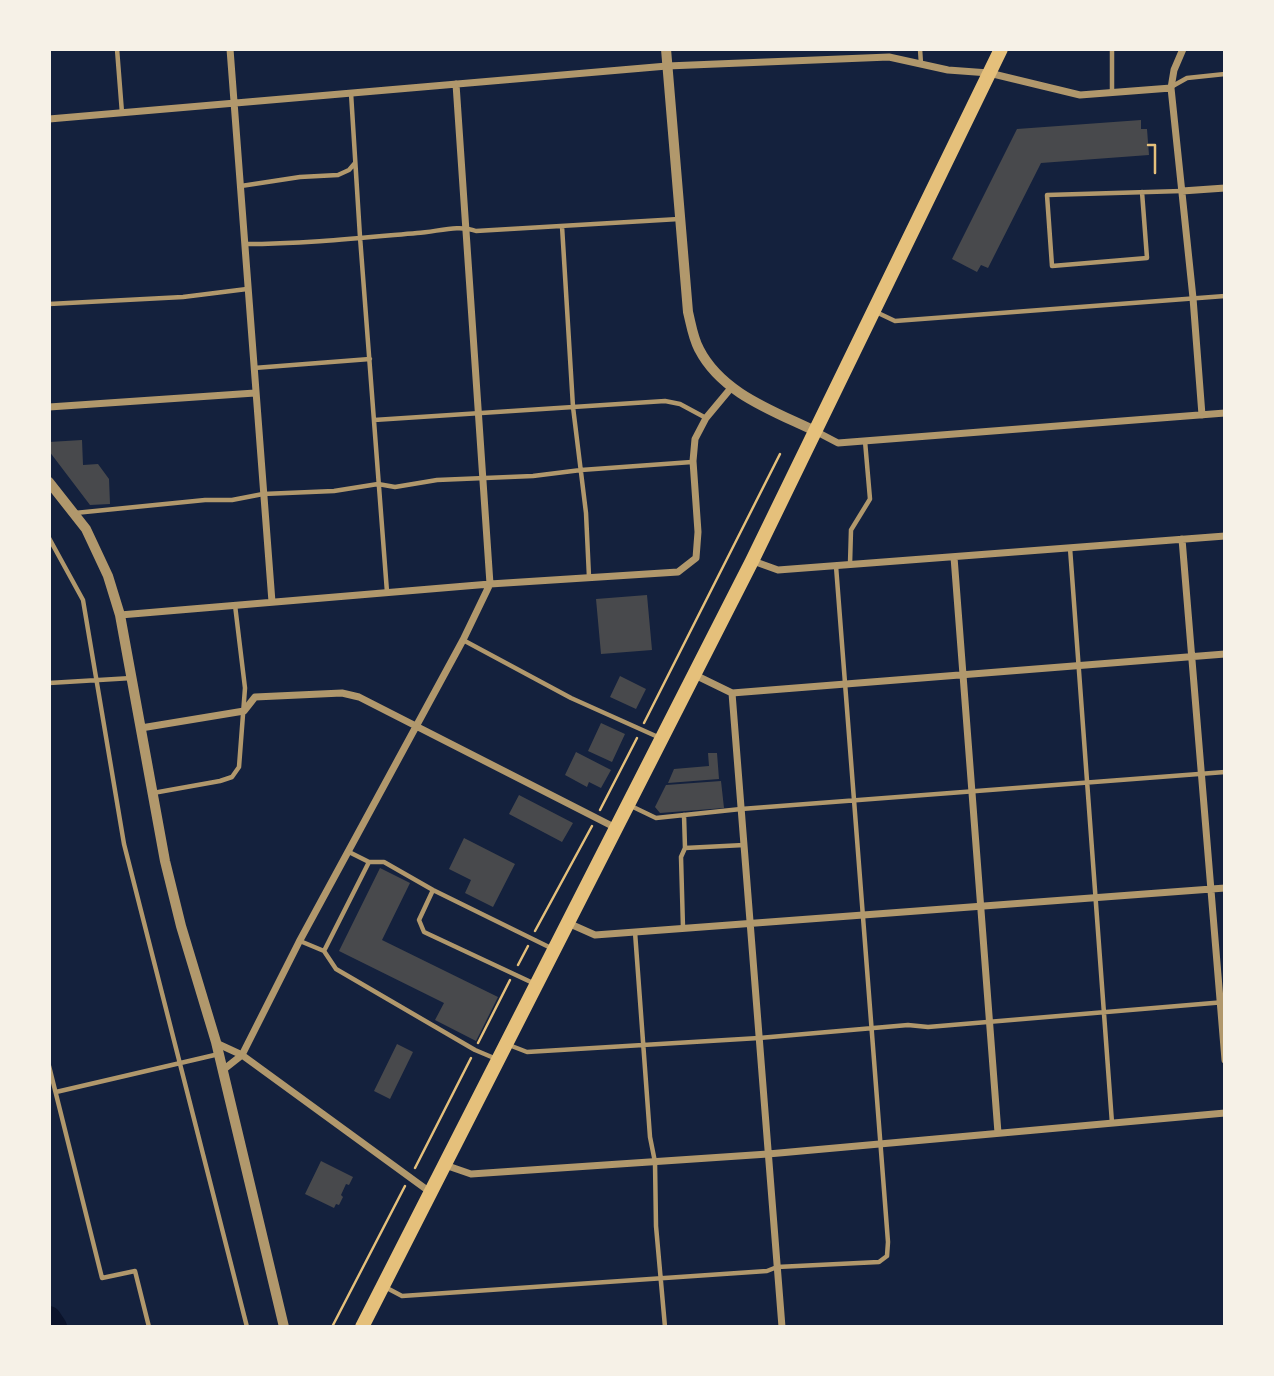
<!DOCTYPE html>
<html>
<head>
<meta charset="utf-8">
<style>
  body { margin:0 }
  #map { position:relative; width:1274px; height:1376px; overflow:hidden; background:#14213d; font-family:Overpass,sans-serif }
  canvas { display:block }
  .frame { position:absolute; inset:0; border:51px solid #f6f1e7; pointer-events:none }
</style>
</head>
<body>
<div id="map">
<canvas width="1274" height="1376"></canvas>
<div class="frame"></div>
</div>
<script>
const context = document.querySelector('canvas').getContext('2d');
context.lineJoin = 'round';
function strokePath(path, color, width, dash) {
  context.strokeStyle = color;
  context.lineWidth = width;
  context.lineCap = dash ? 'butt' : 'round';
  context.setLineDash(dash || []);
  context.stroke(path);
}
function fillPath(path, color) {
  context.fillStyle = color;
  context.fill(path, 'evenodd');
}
strokePath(new Path2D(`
  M49,1318l6,9`), '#0b132b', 24);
fillPath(new Path2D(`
  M1141,120v9h6l2,26 -108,8 -53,105 -7,-3 -4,7 -25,-13 65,-130z
  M82,440l1,25 15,-1 11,15 1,25 -20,1 -41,-54v-9z
  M647,595l5,55 -51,4 -5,-55z
  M620,676l26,13 -10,20 -26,-12z
  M601,723l24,11 -13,28 -24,-11z
  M576,752l35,18 -10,18 -12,-6 -2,5 -22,-12z
  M708,753h9l2,26 -51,4 6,-14 35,-3z
  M721,781l3,27 -64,5 -5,-6 11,-22z
  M519,795l54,28 -11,19 -53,-28z
  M464,838l51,26 -22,43 -28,-14 6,-13 -22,-11z
  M380,868l30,15 -28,57 116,57 -22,44 -41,-21 9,-17 -105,-52z
  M397,1044l16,8 -23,47 -16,-8z
  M321,1161l32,16 -4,8 -3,-1 -5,11 2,2 -4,8 -3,-1 -2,4 -29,-14z`), '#48494c');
strokePath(new Path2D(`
  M1148,145h7v28
  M644,723l136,-269
  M600,810l37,-72
  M535,931l57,-105
  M518,965l10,-19
  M478,1043l32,-63
  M415,1168l56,-110
  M332,1327l73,-141`), '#e5c07b', 2.5);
strokePath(new Path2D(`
  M117,49l5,64
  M920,49l1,15
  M1112,49v43
  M1171,87l16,-9 38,-4
  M351,93l9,144 27,355
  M241,186l59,-9 38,-2 11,-5 6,-7
  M1142,192l5,66 -95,8 -5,-71 135,-4
  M562,226l11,181 13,106 3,64
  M245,244c57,0 115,-6 172,-11 20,-1 41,-9 59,-2l203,-12
  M49,304l134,-7 64,-8
  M876,312l19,9 330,-25
  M254,368l116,-9
  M374,420l291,-19 15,3 26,14
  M75,513l130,-13h27l31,-6 71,-3 44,-7 17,3 42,-7 96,-4 48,-6 111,-8
  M49,538l34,62 41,244 123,483
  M1070,548l42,575
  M850,564l1,-34 19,-31 -5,-58
  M463,640l108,58 87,39
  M49,683l83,-5
  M153,793l67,-12 12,-4 7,-10 6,-79 -10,-83
  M629,805l27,13 85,-9 484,-37
  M684,815l1,33
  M369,862h15l49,28 120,59
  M433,890l-14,30 5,12 109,51
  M683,928l-2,-71 4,-9 59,-3
  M635,932l15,205 5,25 1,64 9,101
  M300,941l24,10 12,18 139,81 19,8
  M324,951l45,-89 -20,-10
  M509,1045l18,7 232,-14 149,-13 20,2 297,-25
  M49,1066l53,212 33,-7 14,56
  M56,1092l163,-38
  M385,1287l17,9 365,-25 10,-4 102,-5 8,-6 1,-14 -52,-676`), '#b1986c', 4.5);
strokePath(new Path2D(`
  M230,49l42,553
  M1183,49l-9,21 -3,18 22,210 9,117
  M49,119l618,-53 222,-9 59,13 41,3 91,22 91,-7
  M1182,191l43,-3
  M49,407l206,-14
  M817,432l21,11 387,-30
  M1182,539l43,521
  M954,557l44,576
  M753,561l25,9 447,-34
  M120,615l370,-31 188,-12 18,-14 2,-26 -5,-71 2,-22 11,-21 25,-30
  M695,675l37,18 493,-39
  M732,693l50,634
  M141,728l103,-17 11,-14 87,-4 17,4 257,131
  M568,923l27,12 630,-47
  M216,1043l26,12 188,137
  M223,1070l19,-15 57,-113 164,-302 27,-56 -34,-500
  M445,1165l26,9 297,-20 457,-41`), '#b1986c', 7);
strokePath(new Path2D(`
  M666,49l22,263c3,12 5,26 11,37 23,45 75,62 118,83
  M49,482l37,47 22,47 12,39 45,246 16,65 35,116 68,285`), '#b1986c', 10);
strokePath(new Path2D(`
  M362,1327l390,-766 249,-512`), '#e5c07b', 14);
</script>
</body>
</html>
